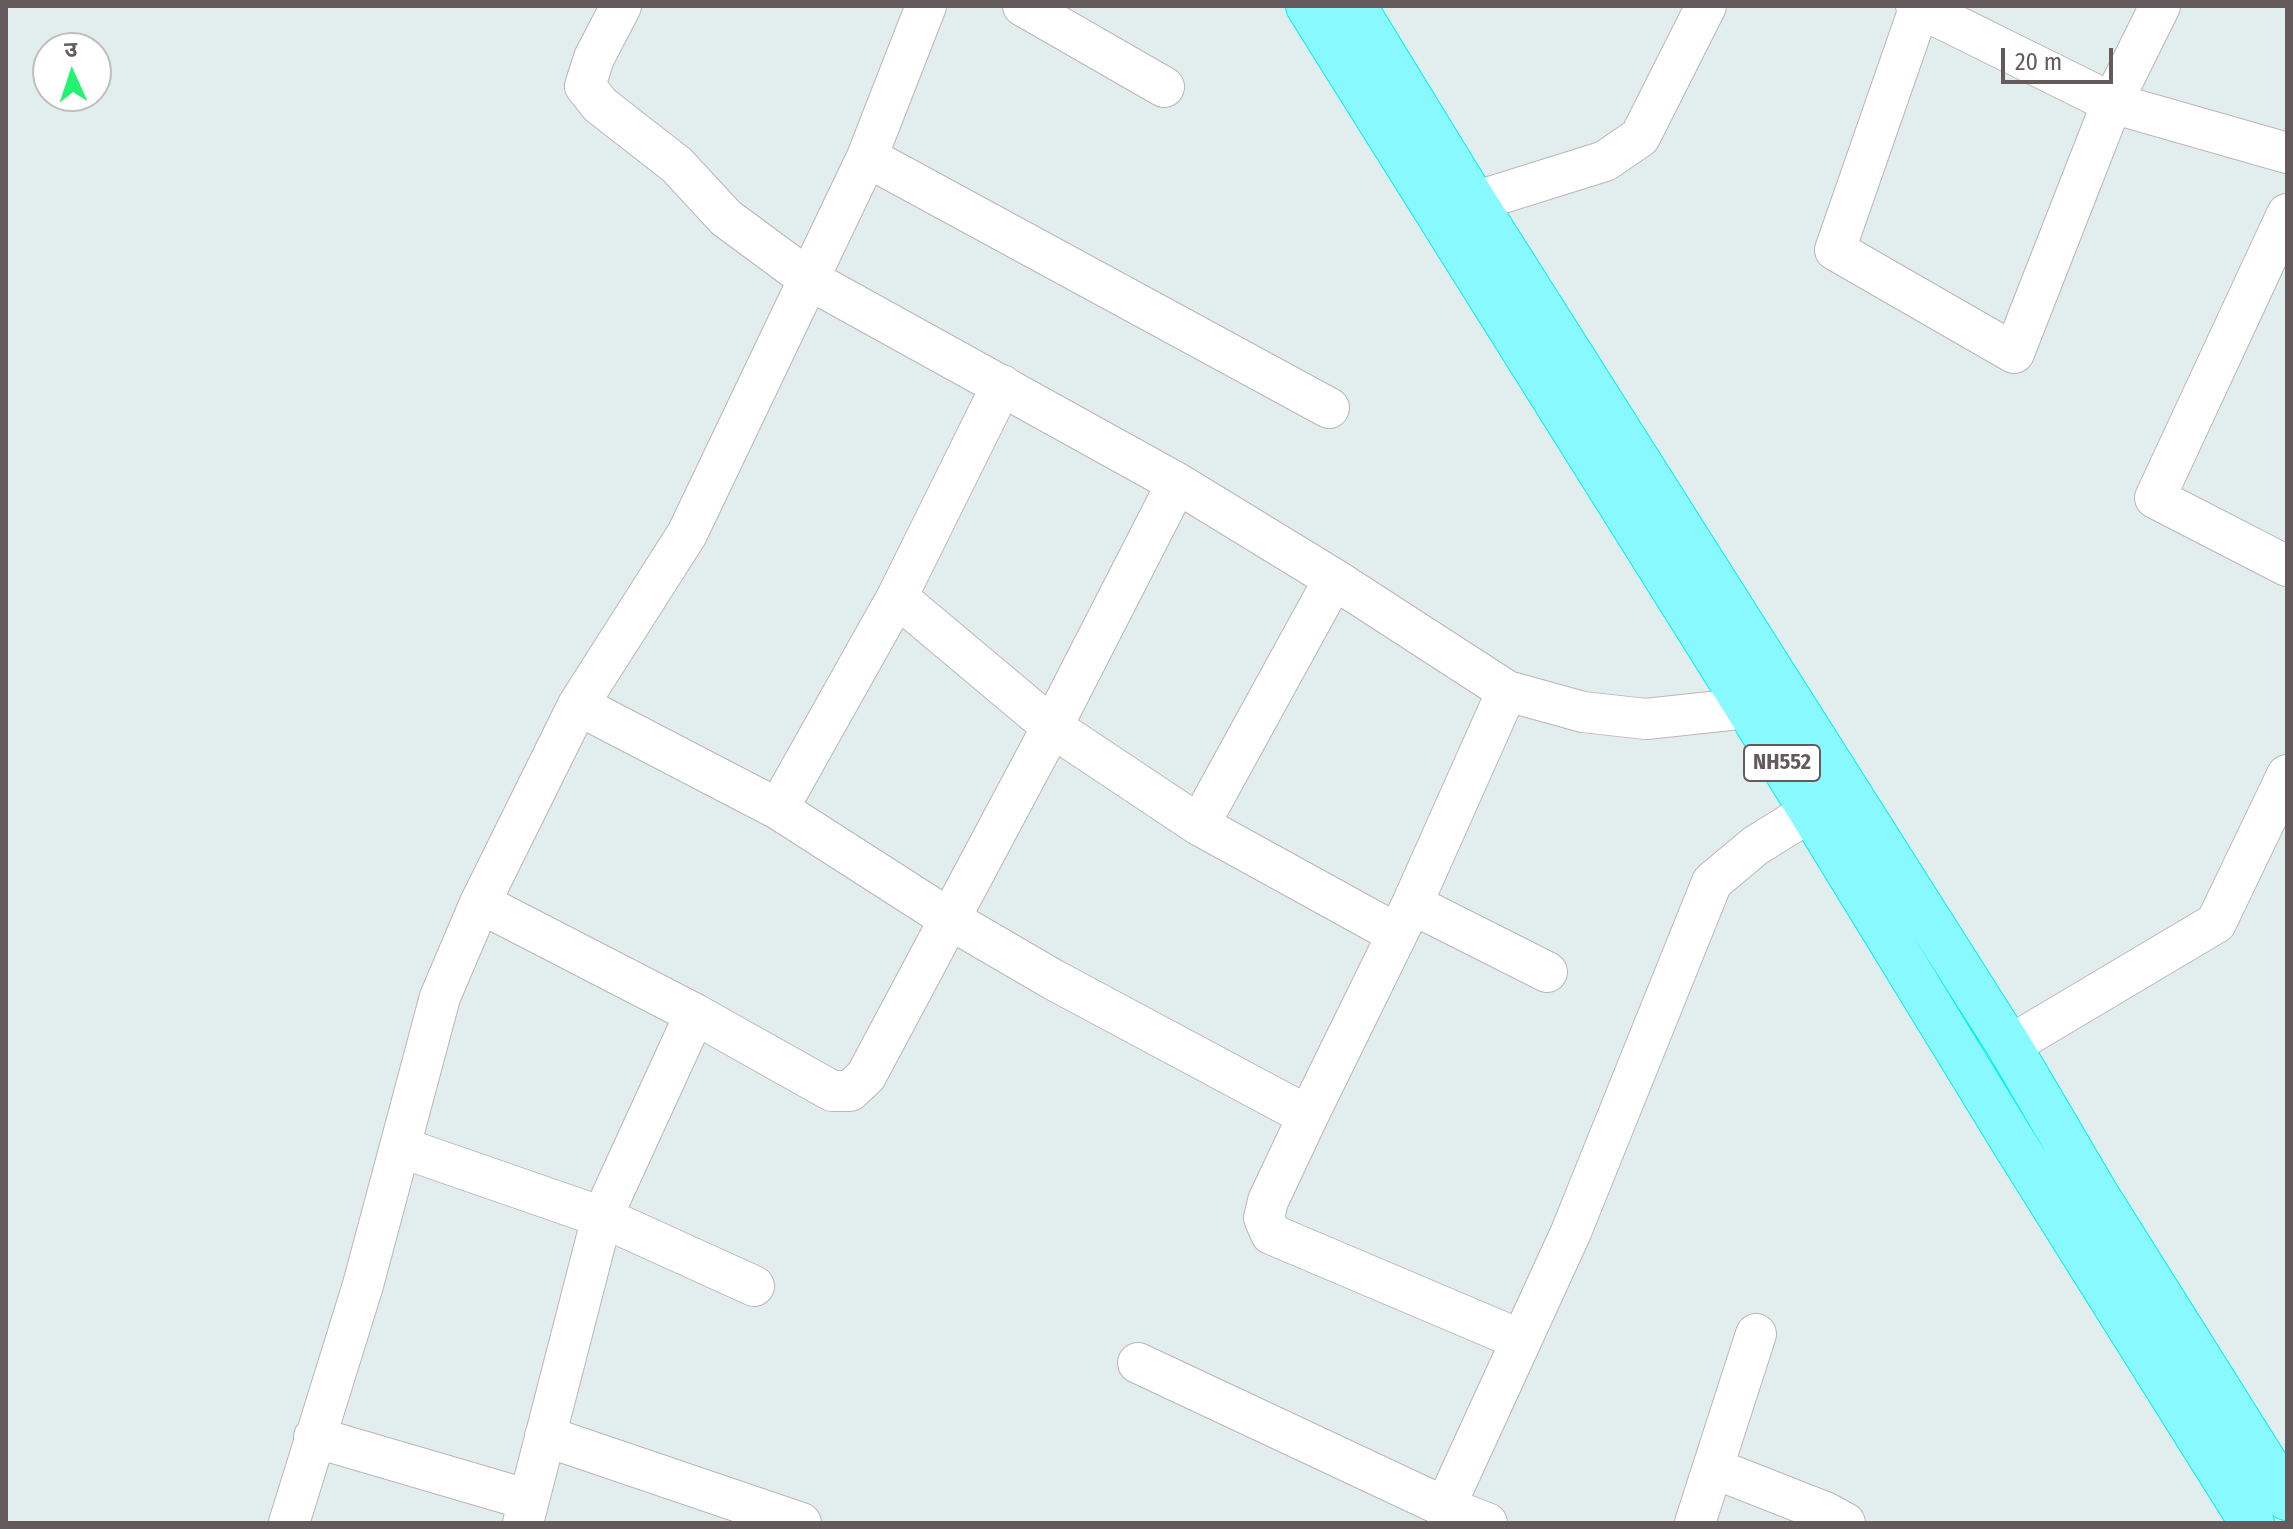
<!DOCTYPE html>
<html>
<head>
<meta charset="utf-8">
<style>
  body { margin:0 }
  #map { position:relative; width:2293px; height:1529px; overflow:hidden; background:#e2edee; font-family:"Fira Sans Condensed","Noto Sans Devanagari",sans-serif }
  canvas { display:block }
  .frame { position:absolute; inset:0; border:8px solid #645a5c; pointer-events:none }
  .north { position:absolute; left:32px; top:32px; width:80px; height:80px; box-sizing:border-box; background:#fff; border:2px solid #c1bdbe; border-radius:50%; rotate:357deg; font-size:22px; font-weight:700; line-height:32px; text-align:center; color:#645a5c }
  .north::after { content:''; display:block; margin:auto; width:28px; height:36px; background:#24f371; clip-path:polygon(50% 0,100% 100%,50% 72%,0 100%) }
  .scale { position:absolute; left:2001px; top:48px; width:112px; height:36px; box-sizing:border-box; border:4px solid #645a5c; border-top:0; padding-left:10px; font-size:24px; line-height:28px; white-space:nowrap; color:#645a5c; -webkit-text-stroke:6px #fff; paint-order:stroke }
</style>
</head>
<body>
<div id="map">
<canvas width="2293" height="1529"></canvas>
<div class="frame"></div>
<div class="north">उ</div>
<div class="scale">20 m</div>
</div>
<script>
const context = document.querySelector('canvas').getContext('2d');
context.lineJoin = 'round';
function strokePath(path, color, width, dash) {
  context.strokeStyle = color;
  context.lineWidth = width;
  context.lineCap = dash ? 'butt' : 'round';
  context.setLineDash(dash || []);
  context.stroke(path);
}
function drawText(font, color, halo, rows, align = 'center') {
  context.font = font + ' "Fira Sans Condensed",sans-serif';
  context.lineWidth = 7;
  context.setLineDash([]);
  context.textBaseline = 'middle';
  context.strokeStyle = halo;
  context.fillStyle = color;
  for (const [text, x, y, turn = 0] of rows) {
    context.save();
    context.translate(x, y);
    context.rotate((+turn || 0) * Math.PI / 180);
    context.textAlign = isNaN(turn) ? turn : align;
    if (halo) context.strokeText(text, 0, 0);
    context.fillText(text, 0, 0);
    context.restore();
  }
}
const street = new Path2D(`
  M621,6l-27,52 -9,28 15,19 77,60 49,53 84,62 367,203 157,96 173,112 76,21 63,7 102,-11
  M1023,6l141,81
  M1916,6l196,97 175,50
  M1920,6l-85,244 179,103 98,-250 48,-97
  M867,157l462,251
  M1474,202l131,-41 35,-24 66,-131
  M2287,214l-132,284 132,68
  M897,597l155,130 147,98 198,109
  M578,705l200,104 173,111 103,60 254,136 104,-212 95,-213
  M778,809l119,-212 105,-212
  M1199,825l135,-246
  M480,903l215,111 137,77h18l16,-15 186,-349 125,-244
  M1412,904l135,68
  M2009,1046l207,-123 71,-148
  M1308,1116l-40,85 -4,17 7,16 250,106
  M400,1147l202,70 152,69
  M1138,1363l307,144 42,16
  M545,1436l256,87
  M314,1437l215,63
  M1713,1468l112,44 20,11
  M1445,1507l126,-275 141,-350 43,-36 56,-35
  M289,1523l74,-238 77,-288 40,-94 98,-198 109,-171 180,-377 59,-151
  M523,1523l79,-306 93,-203
  M1695,1523l61,-189`);
const highway = new Path2D(`
  M1308,6l440,702 266,435 238,380
  M1354,6l120,196 535,844 87,148 191,304`);
strokePath(street, '#bdb5b6', 42);
strokePath(highway, '#00f0ec', 46);
strokePath(street, '#fff', 40);
strokePath(highway, '#88faff', 44);
for (const [x, y, w] of [
  [1782,763,76]
]) {
  const box = new Path2D();
  box.roundRect(x - w / 2, y - 18, w, 36, 6);
  context.fillStyle = '#fff';
  context.fill(box);
  strokePath(box, '#645a5c', 2);
}
drawText('bold 22px', '#645a5c', null, [
  ["NH552",1782,763]
]);
</script>
</body>
</html>
